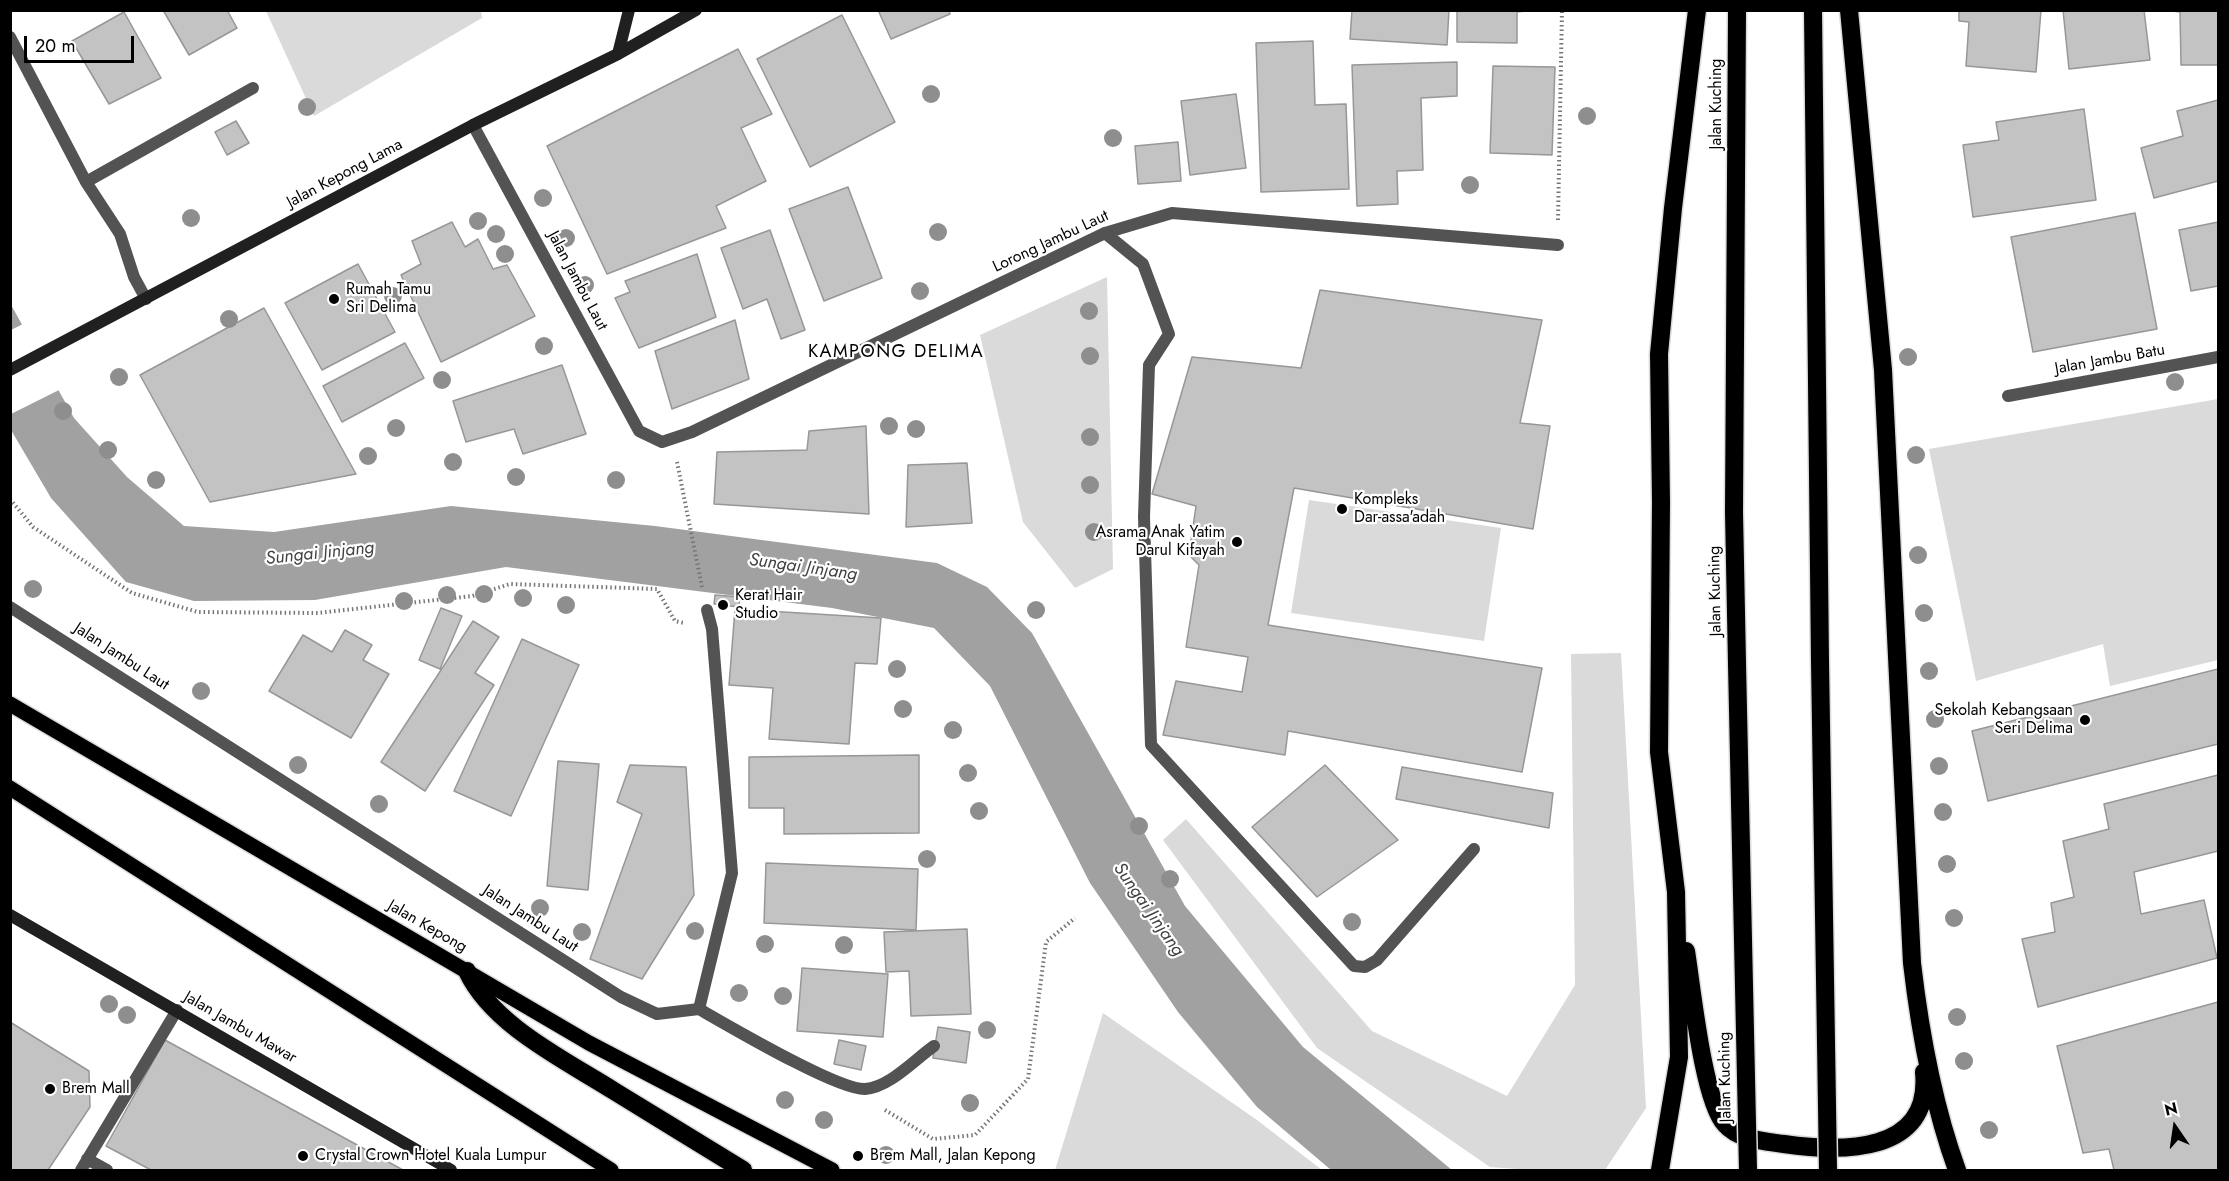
<!DOCTYPE html>
<html>
<head>
<meta charset="utf-8">
<style>
  body { margin:0 }
  #map { position:relative; width:2229px; height:1181px; overflow:hidden; background:#fff; font-family:Jost,sans-serif }
  canvas { display:block }
  .frame { position:absolute; inset:0; border:12px solid #000; pointer-events:none }
  .north { position:absolute; left:2145px; top:1097px; width:60px; height:60px; -webkit-text-stroke:4px #fff; paint-order:stroke; rotate:347deg; font-size:16px; font-weight:700; line-height:24px; text-align:center; color:#000 }
  .north::after { content:''; display:block; margin:auto; width:21px; height:27px; background:#000; clip-path:polygon(50% 0,100% 100%,50% 72%,0 100%) }
  .scale { position:absolute; left:24px; top:36px; width:110px; height:27px; box-sizing:border-box; border:3px solid #000; border-top:0; padding-left:8px; font-size:18px; line-height:21px; white-space:nowrap; color:#000; -webkit-text-stroke:4px #fff; paint-order:stroke }
</style>
</head>
<body>
<div id="map">
<canvas width="2229" height="1181"></canvas>
<div class="frame"></div>
<div class="north">N</div>
<div class="scale">20 m</div>
</div>
<script>
const context = document.querySelector('canvas').getContext('2d');
context.lineJoin = 'round';
function fillPath(path, color) {
  context.fillStyle = color;
  context.fill(path, 'evenodd');
}
function strokePath(path, color, width, dash) {
  context.strokeStyle = color;
  context.lineWidth = width;
  context.lineCap = dash ? 'butt' : 'round';
  context.setLineDash(dash || []);
  context.stroke(path);
}
function drawText(font, color, halo, rows, align = 'center') {
  context.font = font + ' Jost,sans-serif';
  context.lineWidth = 4.5;
  context.setLineDash([]);
  context.textBaseline = 'middle';
  context.strokeStyle = halo;
  context.fillStyle = color;
  for (const [text, x, y, turn = 0] of rows) {
    context.save();
    context.translate(x, y);
    context.rotate((+turn || 0) * Math.PI / 180);
    context.textAlign = isNaN(turn) ? turn : align;
    if (halo) context.strokeText(text, 0, 0);
    context.fillText(text, 0, 0);
    context.restore();
  }
}
fillPath(new Path2D(`
  M481,11l1,7 -168,98 -48,-105z
  M1107,277l6,292 -38,19 -52,-66 -43,-187z
  M2218,399v261l-108,26 -7,-42 -127,37 -47,-232z
  M1309,500l192,28 -17,113 -193,-28z
  M1621,653l25,455 -41,62h-75l-40,-3 -173,-119 -154,-208 23,-21 186,212 135,65 68,-111 -4,-331z
  M1103,1013l154,107 65,50h-267z`), '#dadada');
fillPath(new Path2D(`
  M10,303l64,115 53,59 57,49 90,6 177,-26 204,20 282,37 50,24 45,46 153,273 118,141 149,123h-121l-74,-63 -79,-95 -88,-129 -100,-197 -56,-58 -102,-20 -326,-41 -191,33 -121,1 -68,-19 -75,-84 -40,-68z`), '#a1a1a1');
fillPath(new Path2D(`
  M25,323l36,66 -50,25v-84z`), '#fff');
const building = new Path2D(`
  M163,10h64l10,18 -48,27z
  M878,10h71l1,4 -59,25z
  M1352,10h97l-2,35 -97,-6z
  M1457,10h76l-16,2v31l-60,-1z
  M1959,10h82l-5,62 -70,-6 3,-44 -10,-1z
  M2063,10h81l6,50 -81,9z
  M2165,10h53v55h-37l-1,-53z
  M124,12l37,66 -52,26 -37,-63z
  M842,15l53,107 -85,45 -53,-108z
  M1313,41l2,64 31,-1 3,85 -88,3 -5,-149z
  M738,49l34,65 -31,14 25,53 -50,25 10,22 -119,46 -60,-128z
  M1457,62v34l-36,2 2,72 -26,1 1,33 -41,2 -5,-141z
  M1493,66l62,1 -3,88 -62,-2z
  M1236,94l10,74 -56,7 -9,-74z
  M2218,100v81l-64,17 -13,-50 42,-12 -6,-25z
  M2084,109l12,91 -123,17 -10,-72 36,-5 -3,-18z
  M236,121l13,22 -22,12 -12,-23z
  M1178,142l3,39 -43,3 -3,-38z
  M848,187l34,91 -58,23 -35,-92z
  M2135,213l22,116 -124,23 -22,-115z
  M452,222l13,25 13,-8 15,30 14,-4 28,51 -94,46 -40,-87 20,-11 -9,-23z
  M2218,222v64l-27,5 -12,-61z
  M770,230l35,100 -24,9 -14,-40 -24,10 -22,-61z
  M697,254l19,63 -77,31 -24,-50 15,-6 -5,-11z
  M358,264l37,68 -73,38 -37,-67z
  M1320,290l222,30 -22,103 30,3 -17,103 -239,-41 -26,137 274,43 -20,104 -234,-41 -3,24 -122,-20 13,-54 66,11 6,-35 -62,-10 13,-82 -10,-10 7,-49 -44,-12 40,-137 109,11z
  M264,308l92,166 -146,28 -70,-127z
  M735,320l14,59 -77,30 -17,-58z
  M405,343l19,35 -82,44 -19,-36z
  M562,365l24,69 -63,20 -9,-25 -48,13 -13,-41z
  M866,426l3,88 -155,-10 3,-52 90,-2 2,-19z
  M967,463l5,60 -66,4 2,-62z
  M715,595l25,2 -1,10 -25,-3z
  M441,608l21,8 -22,53 -21,-9z
  M735,609l146,9 -4,46 -22,-1 -6,81 -80,-5 4,-51 -44,-3z
  M473,621l26,16 -24,36 19,12 -69,106 -44,-29z
  M345,630l27,15 -9,15 26,14 -38,64 -82,-47 34,-56 29,17z
  M522,639l57,26 -68,151 -57,-25z
  M2218,669v75l-230,57 -16,-70z
  M919,755v78l-135,1v-26h-35v-51z
  M558,761l41,3 -11,126 -41,-4z
  M630,765l56,2 8,128 -52,84 -52,-20 52,-145 -25,-12z
  M1325,765l73,75 -81,57 -65,-70z
  M1402,767l151,26 -4,35 -153,-29z
  M2218,775v76l-84,21 7,42 63,-14 13,58 -179,49 -16,-68 33,-7 -4,-29 23,-6 -11,-56 46,-12 -5,-25z
  M766,863l152,6 -2,61 -152,-7z
  M967,929l4,85 -60,2 -2,-45 -23,1 -2,-40z
  M802,968l86,6 -5,63 -86,-6z
  M2218,1002v168h-104l-5,-21 -26,4 -26,-107z
  M10,1022l79,49 1,36 -42,63h-38z
  M938,1027l32,5 -4,31 -33,-5z
  M165,1040l238,130h-252l-45,-24z
  M839,1040l27,6 -5,24 -27,-6z`);
fillPath(building, '#c3c3c3');
strokePath(building, '#979797', 1.5);
const primary = new Path2D(`
  M10,704l579,339 243,127
  M10,788l601,382`);
const highway = new Path2D(`
  M1737,10l-3,502 3,152
  M1813,10l7,651
  M1849,10l34,360 29,593c8,69 21,141 45,207
  M1686,951c6,37 17,149 39,173 14,16 39,17 59,20 56,8 148,11 140,-72
  M467,971c25,54 98,89 147,120 43,26 86,53 129,79
  M1660,1170l19,-113 -3,-165 -17,-140 2,-250 -2,-148 14,-146 24,-198`);
strokePath(primary, '#dbdbdb', 18);
strokePath(highway, '#dbdbdb', 21);
strokePath(new Path2D(`
  M1558,220l4,-210
  M677,462l25,125
  M10,499l23,28 99,66 66,19 120,1 154,-17 38,-12 147,5 18,32 9,2
  M885,1110l48,29 42,-4 53,-56 18,-137 29,-24`), '#757575', 4, [1.5, 3]);
strokePath(new Path2D(`
  M10,37l76,145 34,52 14,43 12,22
  M86,182l167,-94
  M1105,233l38,31 26,70 -20,31 -5,152 7,228 203,221 11,1 12,-7 97,-111
  M699,1009c30,17 138,81 166,80 25,-2 49,-29 69,-43
  M87,1159l20,11
  M81,1170l96,-160`), '#535353', 12);
strokePath(new Path2D(`
  M473,125l166,306 23,11 30,-10 413,-199 67,-20 386,32
  M2008,396l210,-39
  M10,607l611,390 36,17 42,-5 33,-136 -20,-244 -5,-19`), '#535353', 12);
strokePath(new Path2D(`
  M618,54l11,-44
  M10,370l463,-245 145,-71 78,-44
  M10,915l441,255`), '#202020', 12);
strokePath(primary, '#000', 15);
strokePath(highway, '#000', 18);
const highwayBridge = new Path2D(`
  M1820,661l8,509
  M1737,664l11,506`);
strokePath(highwayBridge, '#dbdbdb', 21, []);
strokePath(highwayBridge, '#000', 18);
context.fillStyle = '#8e8e8e';
for (const [x, y] of [
  [931,94],
  [307,107],
  [1587,116],
  [1113,138],
  [1470,185],
  [543,198],
  [191,218],
  [478,221],
  [938,232],
  [496,234],
  [566,238],
  [505,254],
  [585,285],
  [920,291],
  [393,296],
  [1089,311],
  [229,319],
  [544,346],
  [1090,356],
  [1908,357],
  [119,377],
  [442,380],
  [2175,382],
  [63,411],
  [889,426],
  [396,428],
  [916,429],
  [1090,437],
  [108,450],
  [1916,455],
  [368,456],
  [453,462],
  [516,477],
  [156,480],
  [616,480],
  [1090,485],
  [1094,532],
  [1918,555],
  [33,589],
  [484,594],
  [447,595],
  [523,598],
  [404,601],
  [566,605],
  [1036,610],
  [1924,613],
  [897,669],
  [1929,671],
  [201,691],
  [903,709],
  [1935,719],
  [953,730],
  [298,765],
  [1939,766],
  [968,773],
  [379,804],
  [979,811],
  [1943,812],
  [1139,826],
  [927,859],
  [1947,864],
  [1170,879],
  [540,908],
  [1954,918],
  [1352,922],
  [695,931],
  [582,932],
  [765,944],
  [844,945],
  [739,993],
  [783,996],
  [109,1004],
  [127,1015],
  [1957,1017],
  [987,1030],
  [1964,1061],
  [785,1100],
  [970,1103],
  [824,1120],
  [1989,1130],
  [886,1155]
]) {
  context.beginPath();
  context.arc(x, y, 9, 0, 2 * Math.PI);
  context.fill();
}
for (const [x, y, r, color] of [
  [334,299,6,"#000"],
  [1342,509,6,"#000"],
  [1237,542,6,"#000"],
  [723,605,6,"#000"],
  [2085,720,6,"#000"],
  [50,1089,6,"#000"],
  [303,1156,6,"#000"],
  [858,1156,6,"#000"]
]) {
  const dot = new Path2D();
  dot.arc(x, y, r, 0, 2 * Math.PI);
  context.fillStyle = color;
  context.fill(dot);
  strokePath(dot, '#fff', 2);
}
drawText('16px', '#000', '#fff', [
  ["Jalan Kuching",1717,104,-90],
  ["Jalan Kepong Lama",345,174,-28],
  ["Lorong Jambu Laut",1051,242,-25],
  ["Jalan Jambu Laut",577,281,62],
  ["Jalan Jambu Batu",2110,360,-10],
  ["Jalan Kuching",1716,591,-91],
  ["Jalan Jambu Laut",121,657,33],
  ["Jalan Jambu Laut",530,919,33],
  ["Jalan Kepong",427,927,30],
  ["Jalan Jambu Mawar",240,1028,30],
  ["Jalan Kuching",1726,1077,-91]
]);
drawText('16px', '#000', '#fff', [
  ["Rumah Tamu",346,290],
  ["Sri Delima",346,308],
  ["Kompleks",1354,500],
  ["Dar-assa'adah",1354,518],
  ["Asrama Anak Yatim",1225,533,"right"],
  ["Darul Kifayah",1225,551,"right"],
  ["Kerat Hair",735,596],
  ["Studio",735,614],
  ["Sekolah Kebangsaan",2073,711,"right"],
  ["Seri Delima",2073,729,"right"],
  ["Brem Mall",62,1089],
  ["Crystal Crown Hotel Kuala Lumpur",315,1156],
  ["Brem Mall, Jalan Kepong",870,1156]
], 'left');
context.letterSpacing = '1.5px';
drawText('18px', '#000', '#fff', [
  ["KAMPONG DELIMA",896,353]
]);
context.letterSpacing = '0px';
drawText('italic 18px', '#424242', '#fff', [
  ["Sungai Jinjang",320,554,-6],
  ["Sungai Jinjang",803,568,8],
  ["Sungai Jinjang",1148,910,55]
]);
</script>
</body>
</html>
